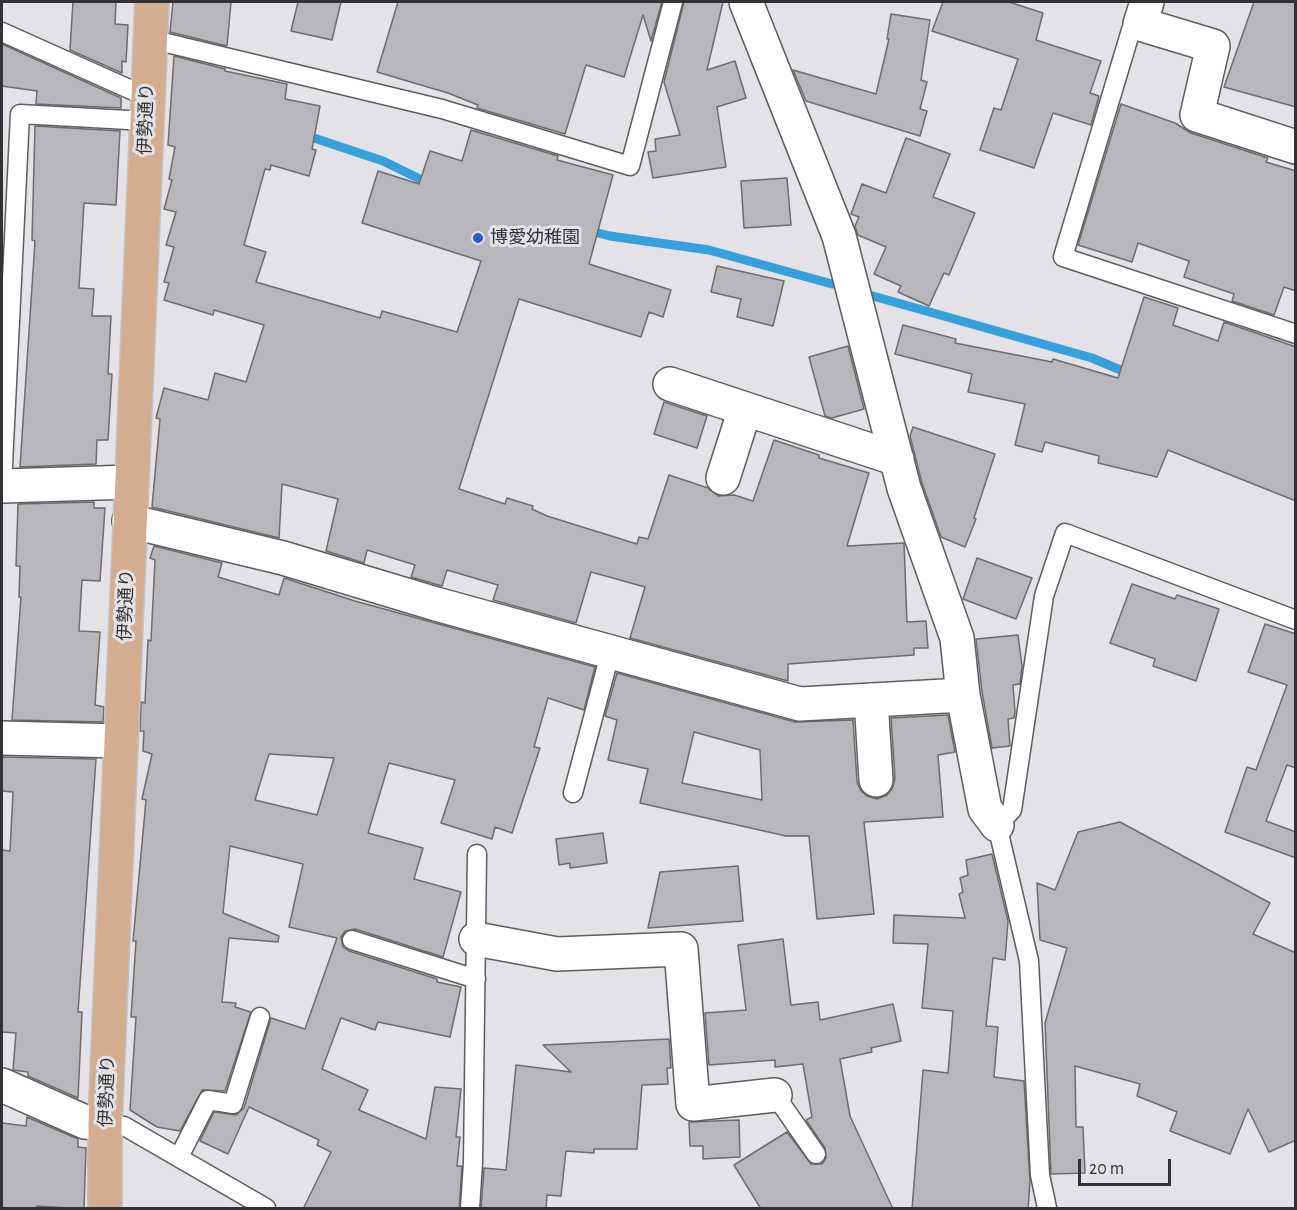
<!DOCTYPE html>
<html>
<head>
<meta charset="utf-8">
<style>
  body { margin:0 }
  #map { position:relative; width:1297px; height:1210px; overflow:hidden; background:#e4e2e6; font-family:"Alegreya Sans",sans-serif }
  canvas { display:block }
  .frame { position:absolute; inset:0; border:3px solid #323133; pointer-events:none }
  .scale { position:absolute; left:1078px; top:1159px; width:93px; height:27px; box-sizing:border-box; border:3px solid #323133; border-top:0; padding-left:8px; font-size:18px; line-height:21px; white-space:nowrap; color:#323133; -webkit-text-stroke:4px #e4e2e6; paint-order:stroke }
</style>
</head>
<body>
<div id="map">
<canvas width="1297" height="1210"></canvas>
<div class="frame"></div>
<div class="scale">20 m</div>
</div>
<script>
const context = document.querySelector('canvas').getContext('2d');
context.lineJoin = 'round';
function strokePath(path, color, width, dash) {
  context.strokeStyle = color;
  context.lineWidth = width;
  context.lineCap = dash ? 'butt' : 'round';
  context.setLineDash(dash || []);
  context.stroke(path);
}
function fillPath(path, color) {
  context.fillStyle = color;
  context.fill(path, 'evenodd');
}
function drawText(font, color, halo, rows, align = 'center') {
  context.font = font + ' "Alegreya Sans","Noto Sans JP",sans-serif';
  context.lineWidth = 6;
  context.setLineDash([]);
  context.textBaseline = 'middle';
  context.strokeStyle = halo;
  context.fillStyle = color;
  for (const [text, x, y, turn = 0] of rows) {
    context.save();
    context.translate(x, y);
    context.rotate((+turn || 0) * Math.PI / 180);
    context.textAlign = isNaN(turn) ? turn : align;
    if (halo) context.strokeText(text, 0, 0);
    context.fillText(text, 0, 0);
    context.restore();
  }
}
strokePath(new Path2D(`
  M302,134l81,27 49,24
  M586,230l24,6 99,14 123,34
  M866,294l226,64 38,16`), '#36a0da', 9);
const building = new Path2D(`
  M73,2h43l-1,22 13,1 -2,37 -4,-1v12l-52,-23z
  M173,2h58l-4,44 -57,-14z
  M298,2h43l-9,38 -41,-9z
  M398,2h264l-11,39 -8,-26 -19,62 -38,-12 -21,69 -88,-26 1,-3 -30,-12 -71,-21z
  M684,2h39l-16,68 28,-9 11,37 -29,9 9,60 -73,11 -5,-26 8,-1 -1,-12 25,-4 -16,-53z
  M943,2h66l34,11 -7,27 65,21 -11,32 9,3 -8,29 -38,-12 -19,55 -54,-18 14,-42 7,2 17,-51 -86,-28z
  M1254,2h42v105l-72,-20z
  M891,14l39,6 -9,60 6,2 -7,27 7,2 -7,25 -114,-35 -13,-31 83,24 13,-55h-2z
  M2,44l119,54v10l-85,-4 1,-13 -35,-5z
  M174,56l51,13v2l62,13 -2,15 35,7 -8,43 4,1 -7,26 -38,-11 -1,5 -5,-1 -21,76 22,7 -10,30 124,36 2,-7 75,21 24,-71 -119,-38 16,-52 41,13 11,-33 32,10 9,-31 87,26 -1,4 56,15 -24,89 82,26 -8,27 -14,-5 -8,25 -122,-38 -60,190 46,15 2,-6 26,8 -1,3 15,7 90,28 2,-7 9,2 21,-64 39,13 10,8 16,-1 19,6 21,-61 45,15v3l50,15 -22,73 57,-3 3,79 19,-1 2,27h-14v7l-126,9v17l-158,-43 15,-51 -54,-15 -15,51 -83,-23 5,-15 -51,-15 -5,16 -31,-9 4,-12 -48,-15 -3,13 -38,-12 12,-52 -56,-15 -3,54 -127,-31 8,-88 -4,-1 8,-30 44,12 7,-27 31,9 18,-57 -50,-15 -1,5 -49,-15 5,-17 -5,-1 10,-35 -8,-2 10,-33 -12,-3 8,-29 -3,-1 6,-32 -7,-2z
  M1121,104l54,19 16,10 77,25 -2,4 30,9v120l-12,-4 -10,28 -42,-14 2,-7 -50,-17 5,-16 -51,-18 -6,19 -54,-17z
  M35,126l85,5 -4,74 -32,-2 -5,85 15,1 -2,27h19l-3,58h4l-4,66h-11l-1,24 -76,3 15,-226 -3,-1z
  M906,138l44,16 -17,43 42,16 -26,62 -5,-2 -15,33 -31,-14 3,-6 -27,-12 12,-27 -28,-12 -3,-9 4,-9 -8,-3 11,-30 24,9z
  M787,178l4,47 -47,3 -3,-47z
  M717,266l67,15 -11,45 -36,-9 4,-18 -30,-7z
  M1144,297l34,11 -5,17 45,16 6,-19 72,25v154l-128,-51 -11,27 -59,-14 1,-7 -54,-14 -3,10 -27,-7 10,-41 -57,-12 4,-18 -77,-20 8,-29 53,14 -1,4 97,19 1,-3 65,19z
  M848,346l16,63 -32,9 -7,-2 -16,-59z
  M664,402l43,14 -10,32 -43,-14z
  M913,427l82,27 -21,64 2,1 -11,28 -24,-10 -19,-54 -12,-47z
  M94,502v6h11l-5,73 -18,-1 -3,51 21,1 -5,73 9,2 -1,15 -91,-2 9,-123h-2l1,-31h-4l2,-62z
  M154,546l68,17 -4,14 61,18 5,-17 71,23 240,66 -11,43 -36,-12 -14,49 6,1 -28,85 -17,-6 -3,12 -51,-16 14,-43 -66,-17 -21,70 55,15 -9,31 47,13 -18,65 -88,-28 -10,2 -4,6 2,10 6,4 88,28v3l24,5 -11,50 -72,-15 -3,8 -34,-12 -19,51 46,21 -9,20 67,29 9,-52 26,2 -5,48h4l-3,29h5l-3,43h-156l28,-57 -14,-7 2,-5 -70,-33 -21,47 -28,-13 14,-29 22,3 8,-7 27,-90 34,11 32,-91 -48,-11 14,-63 -73,-18 -7,67 56,23 -1,6 -49,-4 -7,64 14,1 -1,4 16,5 -26,79 -23,-1 -22,41 -23,-4 -27,-17 6,-93h-5l5,-76h-3l13,-141 -4,-1 10,-45 -9,-3 1,-20h-4l1,-29 4,1 3,-63 3,1 4,-81 -5,-2zM269,754l65,4 -17,57 -62,-15z
  M977,558l55,20 -16,41 -53,-20z
  M1132,584l43,15 2,-4 42,14 -23,72 -43,-15 2,-7 -45,-16z
  M1265,624l31,10v134l-9,-3 -21,56 30,11v26l-71,-26 22,-65 9,3 31,-85 -39,-13z
  M1018,635l4,31 -2,18 -7,1 2,27 -1,6 -6,1 2,27 -18,2 -10,-56 -6,-53z
  M617,673l178,49 58,-2 4,62 4,9 6,5 10,3 10,-4 5,-6 3,-10 -4,-61 57,-3 7,37 -17,3 5,62 -79,5 10,92 -57,5 -8,-83h-23l-146,-33 8,-34 -40,-9 9,-40 -12,-4zM694,732l66,18 2,50 -80,-17z
  M2,757l94,2 -18,253h4l-4,86 -50,-22v-4l-15,-2 3,-37 -14,-1v-182l8,1 3,-59 -11,-1z
  M1120,822l150,81 -17,31 43,19v187l-27,12 -21,-43 -18,45 -60,-23 7,-19 -40,-16 3,-12 -65,-18 1,61h7l2,46 -34,1 -6,-151 22,-75 -27,-8 -3,-57 18,7 23,-58z
  M603,833l4,30 -37,5v-5l-11,2 -3,-26z
  M992,854l16,67 -3,39 -12,-2 -7,68 12,1 -4,50 30,4 6,101 -2,27h-116l11,-139 25,3 5,-62 -31,-3 6,-64 -35,-1 1,-28 71,3 -6,-24 4,-2 -3,-14 8,-3 -2,-15z
  M738,866l5,55 -95,7 12,-56z
  M783,939l8,66 27,-3 2,18 73,-16 8,37 -30,7 1,4 -32,7 10,57 43,93h-132l-27,-44 53,-33 24,32h11l4,-6 -1,-10 -19,-28 6,-3 -9,-53 -28,3v-7l-66,5 -4,-52 41,-3 -8,-65z
  M669,1039l2,29h-4l1,16 -26,1 -5,64h-43v4l-28,-2 -5,45 -14,-1 -1,14h-65l3,-41 22,2 10,-105 55,7 -28,-27z
  M27,1117l51,22v8l8,1 -2,61 -47,-3 -1,3h-34v-86l24,3z
  M739,1120l1,37 -37,2v-13h-13l-1,-24z`);
fillPath(building, '#b8b6ba');
strokePath(building, '#6d6b6e', 1.5);
const service = new Path2D(`
  M1140,24l-9,6 -68,227 233,77
  M2,32l145,65
  M150,39l292,70 188,57 43,-164
  M2,486l18,-372 126,7
  M573,793l38,-143
  M352,940l124,39
  M775,1095l41,59
  M105,1124l19,2 142,82
  M179,1157l29,-57 25,4 27,-87
  M470,1208l3,-45 4,-309
  M1047,1208l-7,-33 -11,-214 -32,-136 15,-15 32,-214 21,-63 231,87`);
const minor = new Path2D(`
  M746,2l93,234 65,252 53,150 6,57 22,114 12,16
  M1147,2l-7,22 73,22 -16,69 99,32
  M670,384l227,75
  M723,478l22,-69
  M2,486l129,-4
  M129,521l154,37 153,46 364,100 163,-9
  M871,700l5,80
  M2,738l119,3
  M476,939l81,15 124,-5 12,155 82,-9
  M2,1085l83,37 20,2`);
const primary = new Path2D(`
  M105,1208v-84l47,-1122`);
strokePath(service, '#5e5c5f', 21);
strokePath(minor, '#5e5c5f', 36);
strokePath(primary, '#c2c1c2', 36);
strokePath(service, '#fff', 18);
strokePath(minor, '#fff', 33);
strokePath(primary, '#d4ac8f', 33);
for (const [x, y, r, color] of [
  [478,238,6,"#285fcc"]
]) {
  const dot = new Path2D();
  dot.arc(x, y, r, 0, 2 * Math.PI);
  context.fillStyle = color;
  context.fill(dot);
  strokePath(dot, '#e4e2e6', 2);
}
drawText('18px', '#323133', '#e4e2e6', [
  ["伊勢通り",146,119,-88],
  ["伊勢通り",126,605,-88],
  ["伊勢通り",107,1091,-88]
]);
drawText('18px', '#323133', '#e4e2e6', [
  ["博愛幼稚園",490,238]
], 'left');
</script>
</body>
</html>
